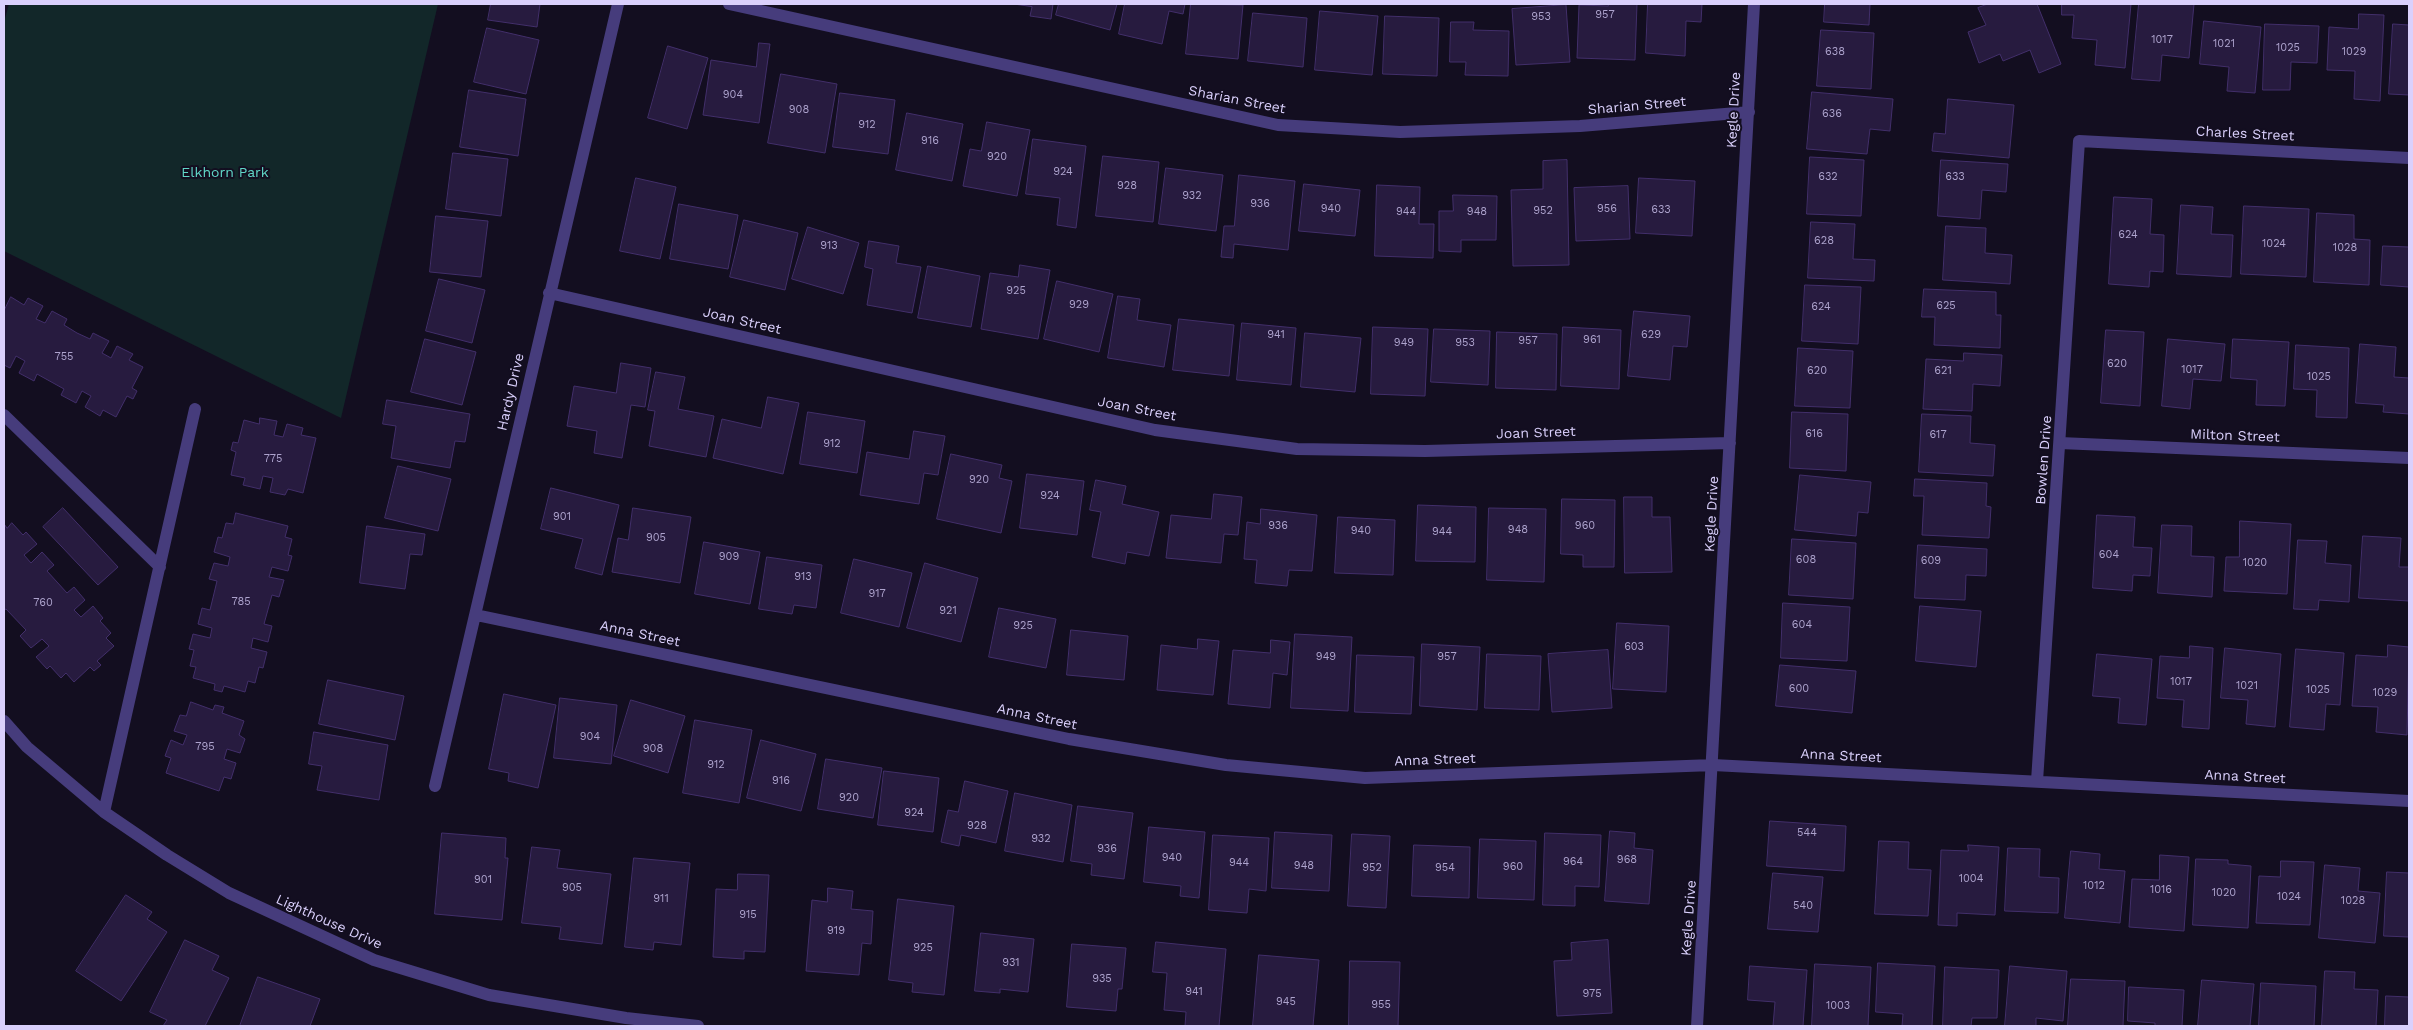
<!DOCTYPE html>
<html>
<head>
<meta charset="utf-8">
<style>
  body { margin:0 }
  #map { position:relative; width:2413px; height:1030px; overflow:hidden; background:#130e20; font-family:"Work Sans",sans-serif }
  canvas { display:block }
  .frame { position:absolute; inset:0; border:5px solid #dad0fc; pointer-events:none }
</style>
</head>
<body>
<div id="map">
<canvas width="2413" height="1030"></canvas>
<div class="frame"></div>
</div>
<script>
const context = document.querySelector('canvas').getContext('2d');
context.lineJoin = 'round';
function fillPath(path, color) {
  context.fillStyle = color;
  context.fill(path, 'evenodd');
}
function strokePath(path, color, width, dash) {
  context.strokeStyle = color;
  context.lineWidth = width;
  context.lineCap = dash ? 'butt' : 'round';
  context.setLineDash(dash || []);
  context.stroke(path);
}
function drawText(font, color, halo, rows, align = 'center') {
  context.font = font + ' "Work Sans",sans-serif';
  context.lineWidth = 4;
  context.setLineDash([]);
  context.textBaseline = 'middle';
  context.strokeStyle = halo;
  context.fillStyle = color;
  for (const [text, x, y, turn = 0] of rows) {
    context.save();
    context.translate(x, y);
    context.rotate((+turn || 0) * Math.PI / 180);
    context.textAlign = isNaN(turn) ? turn : align;
    if (halo) context.strokeText(text, 0, 0);
    context.fillText(text, 0, 0);
    context.restore();
  }
}
fillPath(new Path2D(`
  M9,4h429l-97,414 -337,-167v-229z`), '#122729');
const building = new Path2D(`
  M491,4h49l-3,23 -49,-7z
  M1014,4h39l-2,15 -21,-3 2,-9z
  M1059,4h58l-7,26 -54,-15z
  M1125,4h60l-2,10 -14,-3 -7,33 -43,-10z
  M1191,4l52,1 -5,54 -52,-5z
  M1608,4h29l-2,56 -58,-2 2,-53 29,1z
  M1648,4h54l-1,18 -15,-1 -1,35 -39,-3z
  M1825,4h45l-1,21 -45,-3z
  M1988,4h49l24,60 -22,9 -9,-23 -27,11 -3,-7 -21,9 -11,-31 18,-7 -8,-17z
  M2062,4h69l-6,64 -30,-3 2,-25 -25,-2 2,-23h-12z
  M2139,4h55l-5,54 -27,-3 -2,26 -28,-2z
  M1566,5l4,57 -54,3 -4,-56z
  M1320,11l58,5 -6,59 -57,-5z
  M1253,13l54,5 -4,49 -55,-6z
  M2359,14l25,1 -4,86 -26,-2 1,-28 -28,-1 2,-43 29,2z
  M1385,16l54,2 -2,58 -54,-2z
  M2204,21l57,6 -6,66 -28,-2 2,-24 -29,-3z
  M1451,22h23l-1,8 36,1 -1,45 -43,-1 1,-13h-16z
  M2265,24l54,2 -2,37 -26,-1 -1,28h-27z
  M2393,24l16,1v70l-20,-1z
  M487,28l52,12 -13,54 -52,-12z
  M1821,30l53,3 -3,56 -54,-3z
  M759,43l11,1 -11,79 -56,-8 8,-55 45,7z
  M668,46l40,12 -21,71 -39,-11z
  M781,74l56,10 -12,69 -57,-10z
  M469,90l57,9 -8,57 -58,-9z
  M1812,92l81,7 -3,32 -20,-2 -3,25 -60,-5z
  M840,93l55,7 -7,54 -55,-7z
  M1948,99l66,6 -5,53 -77,-7 2,-18 11,1z
  M907,113l56,11 -11,57 -56,-11z
  M987,122l43,8 -13,66 -54,-10 7,-37 11,2z
  M1033,139l53,7 -10,82 -19,-3 3,-27 -34,-4z
  M453,153l55,6 -7,57 -55,-7z
  M1103,156l56,6 -6,60 -57,-6z
  M1810,157l54,3 -3,56 -54,-2z
  M1567,160l2,105 -56,1 -2,-76 32,-1v-28z
  M1941,160l67,4 -2,28 -24,-2 -2,29 -42,-3z
  M1166,168l57,7 -7,56 -57,-7z
  M1239,175l56,6 -7,69 -54,-6 -1,14 -12,-1 3,-31h10z
  M636,178l40,9 -16,72 -40,-8z
  M1639,178l56,3 -3,55 -56,-3z
  M1304,184l56,6 -5,46 -56,-5z
  M1377,185l43,2 -1,37h15l-1,34 -58,-2z
  M1628,186l2,53 -54,2 -2,-53z
  M1453,195l44,1 -1,44h-35v12l-22,-1v-40h14z
  M2114,197l38,2 -2,35 14,1 -1,37 -13,-1 -1,16 -40,-3z
  M679,204l59,11 -10,54 -58,-10z
  M2181,205l32,2 -2,27 22,1 -2,42 -54,-3z
  M2244,206l65,3 -3,68 -65,-3z
  M2317,213l37,2v24l16,1 -1,45 -55,-3z
  M436,216l52,5 -7,56 -51,-5z
  M744,220l54,13 -13,57 -55,-13z
  M1811,222l44,2 -2,35 22,1 -1,21 -66,-3z
  M1946,226l40,2 -1,25 27,2 -2,29 -67,-4z
  M808,227l51,16 -16,51 -51,-15z
  M869,241l30,5 -3,17 25,4 -9,46 -45,-8 6,-36 -8,-2z
  M2383,246l26,1v40l-28,-2z
  M1020,265l30,5 -12,69 -57,-10 9,-56 28,4z
  M928,266l52,10 -9,51 -53,-9z
  M439,279l46,11 -13,53 -46,-12z
  M1057,281l56,13 -14,58 -55,-13z
  M1805,285l56,2 -3,57 -56,-3z
  M1924,289l72,3v23h5l-1,33 -66,-3 1,-28h-13z
  M1118,296l22,3 -3,21 34,5 -7,42 -56,-9z
  M11,297l13,8 4,-7 15,8 -7,13 9,4 7,-12 15,8 -3,6 13,8 13,6 3,-6 16,8 -7,12 9,5 6,-12 16,8 -4,6 14,7 -11,21 5,3 -4,8 -6,-3 -11,21 -13,-7 -3,6 -15,-9 6,-11 -9,-5 -6,12 -15,-8 3,-6 -27,-15 -3,7 -15,-8 6,-12 -9,-5 -6,12 -6,-3v-54z
  M1634,311l56,5 -3,31 -14,-1 -3,34 -42,-4z
  M1179,319l55,6 -5,51 -56,-6z
  M1242,323l54,5 -5,57 -54,-5z
  M1373,327l55,2 -3,67 -54,-2z
  M1563,327l58,3 -2,59 -58,-3z
  M1434,329l56,2 -2,54 -57,-3z
  M2106,330l38,2 -4,74 -39,-3z
  M1497,332l60,2 -1,56 -60,-2z
  M1305,333l56,5 -6,54 -54,-5z
  M425,339l51,13 -14,53 -51,-13z
  M2168,339l57,5 -4,37 -28,-2 -3,30 -28,-3z
  M2233,339l56,3 -4,64 -29,-1 1,-25 -26,-2z
  M2360,344l36,3 -2,30 15,1v36l-26,-2 1,-7 -28,-2z
  M2296,345l53,3 -2,70 -31,-1 1,-27 -23,-1z
  M1798,348l55,3 -3,57 -55,-2z
  M1964,353l38,2 -2,31 -27,-2 -1,27 -49,-2 3,-50 37,2z
  M621,363l30,5 -6,39 -14,-2 -9,53 -28,-5 3,-22 -30,-5 7,-40 42,7z
  M656,372l29,5 -7,32 36,7 -8,41 -57,-11 6,-35 -7,-1z
  M768,397l31,6 -16,71 -70,-16 9,-39 39,9z
  M387,400l83,14 -5,28 -10,-1 -5,27 -59,-10 5,-32 -13,-2z
  M808,412l57,9 -8,52 -57,-9z
  M1792,412l56,2 -2,57 -56,-3z
  M1922,414l49,2 -1,27 25,2 -2,31 -74,-4z
  M260,418l17,3 -3,14 9,2 4,-13 16,4 -2,7 15,3 -13,55 -15,-4 -3,6 -15,-3 3,-14 -10,-2 -3,13 -17,-4 2,-7 -14,-3 5,-23 -5,-2 2,-8 5,1 6,-23 15,4z
  M914,431l31,5 -7,39 -14,-2 -5,31 -59,-9 7,-43 42,7z
  M951,454l51,11 -3,13 13,3 -11,52 -64,-14z
  M398,466l53,13 -13,52 -53,-13z
  M1027,474l57,7 -7,54 -57,-7z
  M1800,475l71,7 -3,31 -10,-1 -2,24 -61,-6z
  M1915,479l72,4 -1,23 5,1 -2,31 -67,-3 2,-39h-10z
  M1096,480l30,6 -4,18 37,8 -10,44 -22,-4 -2,12 -33,-7 9,-45 -11,-2z
  M551,488l68,17 -17,70 -27,-7 8,-29 -42,-10z
  M1214,494l28,3 -4,38 -14,-1 -3,29 -55,-5 5,-43 40,4z
  M1624,497h28v20h18l2,55 -47,1z
  M1562,499l53,1 -1,67h-31v-12l-22,-1z
  M1418,505l58,2 -1,55 -59,-1z
  M63,508l55,59 -20,18 -55,-58z
  M633,508l58,9 -11,66 -68,-11 6,-34 10,2z
  M1489,508l57,1 -2,73 -57,-2z
  M1261,509l56,6 -5,56 -23,-1 -2,16 -32,-3 2,-23 -13,-1 3,-37 13,2z
  M236,513l52,13 -3,11 7,2 -4,16 4,1 -4,15 -16,-4 -3,10 15,3 -5,17 -7,-2 -8,29 8,2 -4,16 -15,-4 -2,10 16,4 -4,16 -4,-1 -4,16 -7,-2 -3,11 -21,-6 -2,6 -8,-2 1,-6 -22,-6 3,-11 -6,-1 4,-16 -5,-1 4,-15 17,4 2,-10 -14,-4 4,-16 8,2 7,-29 -8,-2 5,-16 14,3 2,-9 -16,-5 4,-15 4,1 4,-15 7,1z
  M2097,515l38,2 -2,30 19,1 -2,28 -17,-1 -1,16 -39,-3z
  M1338,517l57,3 -2,55 -58,-2z
  M2240,521l51,3 -4,70 -63,-3 2,-34h13z
  M12,523l11,12 3,-3 11,12 -13,11 7,8 11,-11 12,13 -7,6 20,22 7,-6 11,13 -11,10 7,7 12,-11 10,12 -3,3 11,12 -5,5 8,8 -17,15 4,4 -7,6 -4,-4 -16,15 -8,-9 -5,5 -11,-12 -3,3 -11,-12 13,-11 -7,-7 -11,9 -11,-12 6,-6 -20,-21 -2,1v-86l3,4z
  M2162,525l30,1 -1,30 23,1 -2,40 -54,-4z
  M367,526l58,8 -3,21 -12,-1 -5,35 -45,-6z
  M2363,536l38,2 -2,29h10v34l-50,-3z
  M1792,539l64,4 -3,56 -64,-4z
  M2298,540l29,1 -2,22 26,2 -2,37 -30,-2 -1,10 -24,-1z
  M704,542l56,10 -10,52 -55,-10z
  M1918,545l69,4 -1,27 -20,-1 -1,25 -50,-2z
  M767,557l55,8 -6,43 -22,-3 -2,9 -33,-5z
  M854,559l58,14 -13,54 -58,-14z
  M925,563l53,15 -17,64 -54,-14z
  M1783,603l67,4 -3,54 -66,-3z
  M1920,606l61,5 -5,56 -60,-6z
  M999,608l57,11 -10,49 -57,-11z
  M1617,623l52,3 -3,66 -53,-3z
  M1071,630l57,6 -4,44 -57,-5z
  M1295,634l57,3 -4,74 -57,-3z
  M1198,639l21,2 -6,54 -56,-5 4,-45 36,4z
  M1271,640l19,2 -3,33 -14,-2 -3,35 -42,-4 5,-54 37,3z
  M1422,644l58,3 -3,63 -57,-4z
  M2388,645l21,2 -2,88 -31,-3 2,-25 -26,-1 4,-51 31,2z
  M2190,646l23,2 -4,81 -27,-2 2,-27 -27,-2 3,-42 29,2z
  M2225,648l56,6 -6,73 -29,-3 2,-24 -27,-2z
  M2296,649l48,4 -4,52 -14,-1 -2,26 -34,-3z
  M1608,650l4,58 -60,4 -4,-58z
  M1487,654l54,2 -2,54 -54,-2z
  M2097,654l55,5 -6,66 -28,-2 2,-25 -27,-2z
  M1357,655l57,2 -3,57 -56,-2z
  M1780,665l76,6 -4,42 -76,-7z
  M328,680l76,16 -9,44 -76,-16z
  M504,694l52,11 -18,83 -30,-7 1,-8 -20,-4z
  M560,698l57,7 -6,59 -57,-6z
  M631,700l54,16 -17,57 -54,-17z
  M191,702l22,8 2,-5 9,2 -2,6 22,8 -5,14 6,4 -5,14 -13,-4 -3,10 12,4 -5,16 -7,-2 -5,14 -53,-18 5,-15 -6,-2 4,-11 2,-5 12,5 4,-10 -13,-4 6,-16 6,1z
  M695,720l57,10 -13,73 -56,-10z
  M314,732l74,13 -9,55 -62,-10 5,-24 -13,-2z
  M761,740l55,14 -15,57 -54,-13z
  M826,759l56,9 -9,50 -55,-9z
  M884,771l55,7 -6,54 -55,-7z
  M965,781l43,10 -12,52 -35,-8 -2,11 -18,-4 7,-32 10,2z
  M1015,793l57,12 -9,57 -58,-11z
  M1078,806l55,7 -9,66 -33,-4 1,-11 -21,-3z
  M1770,821l76,5 -2,45 -77,-5z
  M1149,827l56,5 -6,66 -19,-2 1,-10 -37,-4z
  M1610,831l25,2 -1,15 19,2 -4,54 -44,-3z
  M1275,832l57,3 -3,56 -57,-3z
  M442,833l64,5 -1,20h3l-6,62 -67,-6z
  M1545,833l56,2 -2,52 -24,-1v20l-32,-1z
  M1352,834l38,2 -4,72 -38,-2z
  M1213,835l56,3 -3,53 -17,-2 -2,24 -38,-3z
  M1480,839l56,2 -2,59 -56,-2z
  M1879,841l30,1 -1,27 23,1 -3,46 -53,-2z
  M1414,845l56,2 -1,51 -57,-2z
  M1968,845l31,2 -4,68 -38,-2v13l-19,-1 3,-75 27,1z
  M532,847l28,3 -3,18 54,6 -9,70 -43,-5 2,-12 -39,-4z
  M2008,848l32,1 -1,28 20,1 -1,35 -53,-2z
  M2071,851l29,3 -1,15 26,2 -5,52 -55,-5z
  M2160,855l29,2 -5,74 -55,-4 3,-48 27,1z
  M634,858l56,5 -9,82 -27,-3 -1,8 -28,-3z
  M2196,859l32,1v4l23,2 -3,62 -55,-3z
  M2281,861l33,1 -4,63 -54,-2 3,-47 21,1z
  M2325,865l35,3 -2,23 22,2 -5,50 -56,-5z
  M2387,872l22,1v64l-25,-1z
  M1773,873l50,4 -5,55 -50,-3z
  M738,874l31,1 -4,77 -21,-1v8l-31,-2 3,-68 21,1z
  M828,888l25,3 -2,18 22,2 -2,33 -9,-1 -3,32 -53,-4 6,-71 15,2z
  M126,895l26,17 -5,7 20,13 -46,69 -45,-30z
  M898,899l56,7 -10,89 -32,-3 1,-9 -24,-3z
  M981,933l53,6 -6,53 -28,-3v4l-25,-2z
  M185,940l34,16 -7,14 17,8 -24,48h-42l4,-6 -17,-8z
  M1608,940l4,73 -55,3 -3,-55 18,-1 -1,-17z
  M1156,942l70,7 -7,77h-34l1,-14 -22,-2 3,-37 -14,-1z
  M1072,944l54,4 -4,41h-4l-2,22 -49,-4z
  M1259,955l60,5 -6,66h-60z
  M1350,961l50,1 -2,64h-49z
  M1878,963l57,3 -3,60h-30l1,-12 -27,-2z
  M1815,964l56,3 -3,59h-56z
  M1750,966l57,4 -4,56h-30l2,-24 -27,-2z
  M2010,966l57,5 -4,50 -27,-3v8h-31z
  M1945,967l54,3 -2,48h-25l-1,8h-28z
  M2325,971l30,1 -1,17 24,1 -2,36h-54z
  M258,977l62,22 -10,27h-70z
  M2071,979l54,2 -2,45h-55z
  M2202,980l52,4 -4,42h-52z
  M2261,983l55,3 -2,40h-55z
  M2129,987l55,3 -2,36h-27v-3l-27,-2z
  M2386,996l23,1v29h-24z`);
fillPath(building, '#271b3f');
strokePath(building, '#422f6a', 1);
strokePath(new Path2D(`
  M729,4l549,121 122,7 180,-6 169,-14
  M549,293l606,137 142,19 128,2 305,-8
  M4,415l156,152
  M2060,443l349,15
  M476,615l593,124 157,26 139,13 348,-13 696,36
  M4,721l23,26 77,65 63,43 62,38 145,67 115,35 137,23 72,8
  M2037,781l42,-640 330,17
  M435,786l183,-782
  M104,812l91,-403
  M1697,1026l57,-1022`), '#463c7c', 12);
drawText('11px', '#ada3cd', null, [
  ["957",1605,15],
  ["953",1541,17],
  ["1017",2162,40],
  ["1021",2224,44],
  ["1025",2288,48],
  ["638",1835,52],
  ["1029",2354,52],
  ["904",733,95],
  ["908",799,110],
  ["636",1832,114],
  ["912",867,125],
  ["916",930,141],
  ["920",997,157],
  ["924",1063,172],
  ["632",1828,177],
  ["633",1955,177],
  ["928",1127,186],
  ["932",1192,196],
  ["936",1260,204],
  ["940",1331,209],
  ["956",1607,209],
  ["633",1661,210],
  ["952",1543,211],
  ["944",1406,212],
  ["948",1477,212],
  ["624",2128,235],
  ["628",1824,241],
  ["1024",2274,244],
  ["913",829,246],
  ["1028",2345,248],
  ["925",1016,291],
  ["929",1079,305],
  ["625",1946,306],
  ["624",1821,307],
  ["941",1276,335],
  ["629",1651,335],
  ["961",1592,340],
  ["957",1528,341],
  ["949",1404,343],
  ["953",1465,343],
  ["755",64,357],
  ["620",2117,364],
  ["1017",2192,370],
  ["620",1817,371],
  ["621",1943,371],
  ["1025",2319,377],
  ["616",1814,434],
  ["617",1938,435],
  ["912",832,444],
  ["775",273,459],
  ["920",979,480],
  ["924",1050,496],
  ["901",562,517],
  ["936",1278,526],
  ["960",1585,526],
  ["948",1518,530],
  ["940",1361,531],
  ["944",1442,532],
  ["905",656,538],
  ["604",2109,555],
  ["909",729,557],
  ["608",1806,560],
  ["609",1931,561],
  ["1020",2255,563],
  ["913",803,577],
  ["917",877,594],
  ["785",241,602],
  ["760",43,603],
  ["921",948,611],
  ["604",1802,625],
  ["925",1023,626],
  ["603",1634,647],
  ["949",1326,657],
  ["957",1447,657],
  ["1017",2181,682],
  ["1021",2247,686],
  ["600",1799,689],
  ["1025",2318,690],
  ["1029",2385,693],
  ["904",590,737],
  ["795",205,747],
  ["908",653,749],
  ["912",716,765],
  ["916",781,781],
  ["920",849,798],
  ["924",914,813],
  ["928",977,826],
  ["544",1807,833],
  ["932",1041,839],
  ["936",1107,849],
  ["940",1172,858],
  ["968",1627,860],
  ["964",1573,862],
  ["944",1239,863],
  ["948",1304,866],
  ["960",1513,867],
  ["952",1372,868],
  ["954",1445,868],
  ["1004",1971,879],
  ["901",483,880],
  ["1012",2094,886],
  ["905",572,888],
  ["1016",2161,890],
  ["1020",2224,893],
  ["1024",2289,897],
  ["911",661,899],
  ["1028",2353,901],
  ["540",1803,906],
  ["915",748,915],
  ["919",836,931],
  ["925",923,948],
  ["931",1011,963],
  ["935",1102,979],
  ["941",1194,992],
  ["975",1592,994],
  ["945",1286,1002],
  ["955",1381,1005],
  ["1003",1838,1006]
]);
drawText('14px', '#dad0fc', '#130e20', [
  ["Sharian Street",1237,100,11],
  ["Sharian Street",1637,106,-5],
  ["Kegle Drive",1734,110,-87],
  ["Charles Street",2245,134,3],
  ["Joan Street",742,321,13],
  ["Hardy Drive",511,392,-77],
  ["Joan Street",1137,409,11],
  ["Joan Street",1536,433,-2],
  ["Milton Street",2235,436,2],
  ["Bowlen Drive",2044,460,-86],
  ["Kegle Drive",1712,514,-87],
  ["Anna Street",640,634,12],
  ["Anna Street",1037,717,12],
  ["Anna Street",1841,756,3],
  ["Anna Street",1435,760,-2],
  ["Anna Street",2245,777,3],
  ["Kegle Drive",1689,918,-86],
  ["Lighthouse Drive",329,922,24]
]);
drawText('14px', '#61d7c8', '#130e20', [
  ["Elkhorn Park",225,173]
]);
</script>
</body>
</html>
